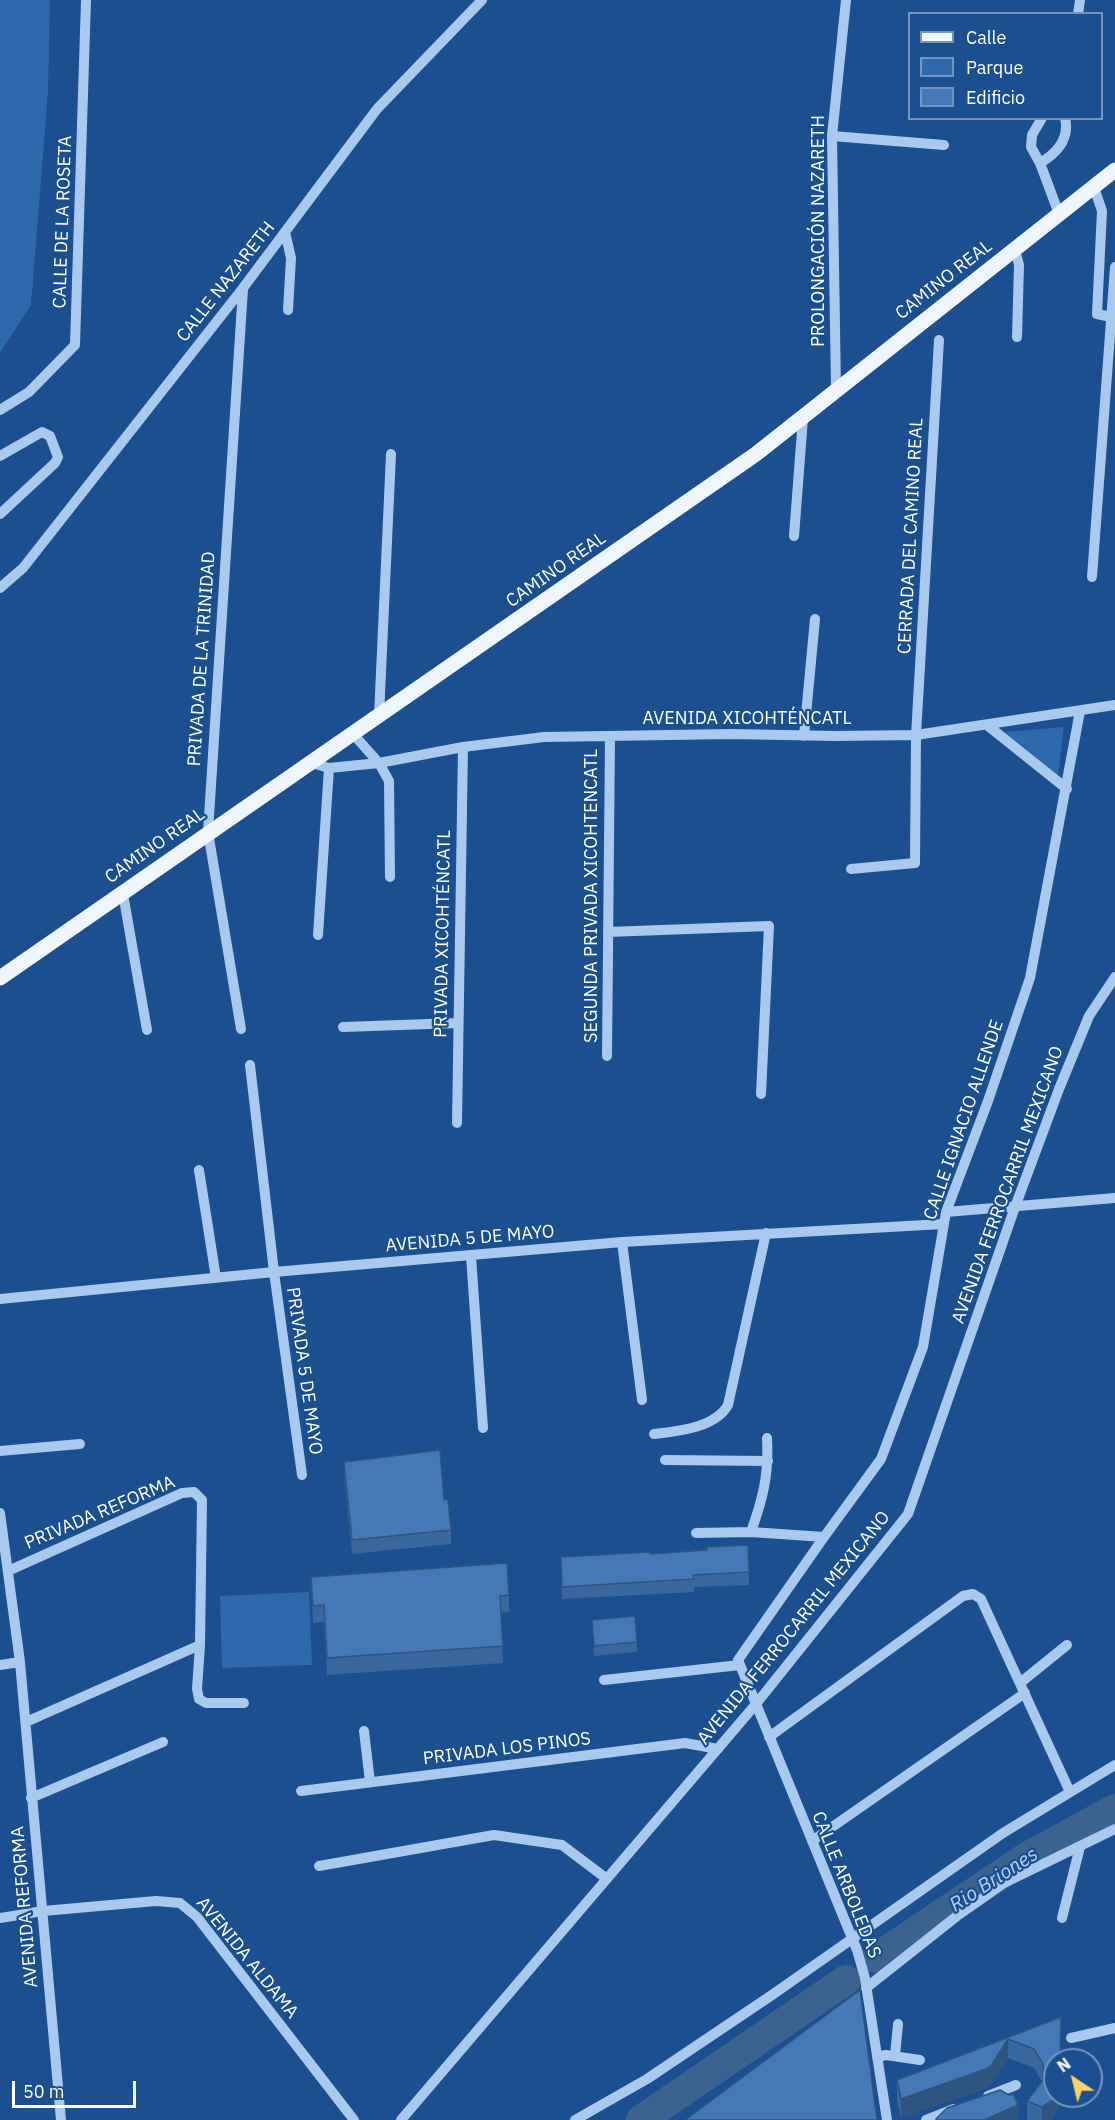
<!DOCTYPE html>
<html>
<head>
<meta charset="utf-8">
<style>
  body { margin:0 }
  #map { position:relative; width:1115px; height:2120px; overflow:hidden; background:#1b4f8f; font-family:"IBM Plex Sans",sans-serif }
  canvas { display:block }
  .legend { position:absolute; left:908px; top:12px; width:195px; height:108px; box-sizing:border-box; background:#1b4f8f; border:2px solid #7695bc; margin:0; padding:8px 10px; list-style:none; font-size:18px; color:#fff }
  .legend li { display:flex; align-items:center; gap:12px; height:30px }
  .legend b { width:30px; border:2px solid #7695bc }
  .north { position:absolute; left:1043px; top:2048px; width:60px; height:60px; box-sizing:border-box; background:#1b4f8f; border:2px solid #7695bc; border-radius:50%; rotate:325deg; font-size:16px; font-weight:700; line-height:24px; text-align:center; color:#fff }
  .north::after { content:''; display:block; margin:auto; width:21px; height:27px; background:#ffd166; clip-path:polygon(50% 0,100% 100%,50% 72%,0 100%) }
  .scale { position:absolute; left:12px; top:2081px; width:124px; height:27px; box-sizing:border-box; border:3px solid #fff; border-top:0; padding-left:8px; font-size:18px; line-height:21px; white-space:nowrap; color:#fff; -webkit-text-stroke:4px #1b4f8f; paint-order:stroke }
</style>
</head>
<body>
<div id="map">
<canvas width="1115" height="2120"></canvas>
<ul class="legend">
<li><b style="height:8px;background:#f0f6ff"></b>Calle</li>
<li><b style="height:16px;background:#2e69ad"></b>Parque</li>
<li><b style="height:16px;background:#4478b7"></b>Edificio</li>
</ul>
<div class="north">N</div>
<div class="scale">50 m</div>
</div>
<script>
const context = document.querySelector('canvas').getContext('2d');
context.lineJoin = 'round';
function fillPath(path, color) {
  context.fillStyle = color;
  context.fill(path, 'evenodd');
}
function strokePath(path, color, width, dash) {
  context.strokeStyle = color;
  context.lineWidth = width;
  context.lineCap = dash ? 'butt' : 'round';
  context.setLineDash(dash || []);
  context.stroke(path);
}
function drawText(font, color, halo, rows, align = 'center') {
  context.font = font + ' "IBM Plex Sans",sans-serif';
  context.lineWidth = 4.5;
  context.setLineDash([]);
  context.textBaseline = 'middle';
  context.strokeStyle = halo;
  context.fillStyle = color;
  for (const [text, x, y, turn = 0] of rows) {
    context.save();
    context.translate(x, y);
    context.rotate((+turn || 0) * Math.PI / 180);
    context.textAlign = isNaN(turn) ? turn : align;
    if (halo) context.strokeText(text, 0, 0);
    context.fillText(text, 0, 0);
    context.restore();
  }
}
fillPath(new Path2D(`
  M0,0h50l-2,92 -17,213 -31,48z
  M1064,727l-6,49 -53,-44z
  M309,1592l3,73 -90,3 -2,-72z`), '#2e69ad');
strokePath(new Path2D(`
  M876,1958l151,-101 88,-48
  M641,2120l205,-140`), '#3c6290', 30);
strokePath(new Path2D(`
  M1078,14l2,-14
  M1042,118l-10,17 -1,12 9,16 19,51
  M832,136l112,9
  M1040,163c17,-10 30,-24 25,-45
  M1094,187l8,24 -5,103 14,3
  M285,232l6,26 -3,52
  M1015,250l4,15 -2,72
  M836,390l-4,-254 14,-136
  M0,410l29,-18 46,-47 11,-345
  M0,456l42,-24 8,4 8,21 -3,6 -55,51
  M794,536l9,-118
  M1092,577l23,-310
  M0,588l23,-20 220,-280 134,-179 105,-109
  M379,716l12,-262
  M987,725l80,64
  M353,734l26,29 10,18 1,96
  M804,736l11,-117
  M312,763l17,5 50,-5 84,-16 81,-10 187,-3 105,2 80,-1 199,-30
  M851,869l64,-6 1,-128 23,-395
  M123,894l24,136
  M608,932l161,-6 -8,168
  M318,935l11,-167
  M343,1027l115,-4
  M241,1029l-33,-197 35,-543
  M607,1056l3,-319
  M250,1065l24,207 28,203
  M457,1123l6,-376
  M199,1170l17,108
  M946,1212l169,-14
  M622,1242l20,158
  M471,1256l12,172
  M0,1299l274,-27 348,-30 321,-18
  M654,1434c24,-3 61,-6 74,-29l38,-172
  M0,1451l80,-7
  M665,1460l103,1
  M0,1513l20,149 41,458
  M751,1532c12,-34 18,-57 16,-94
  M696,1533l55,-1 73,5
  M8,1571l174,-78 12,-1 8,8 -2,145 -3,44 2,10 7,4h38
  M0,1665l20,-3
  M604,1680l136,-15
  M1020,1683l47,-38
  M26,1722l174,-77
  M364,1731l6,51
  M769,1737l194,-141 10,-2 8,5 89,193
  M301,1791l384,-48 33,6
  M31,1798l132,-56
  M812,1841l213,-148
  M319,1866l175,-31 68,10 45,34
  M0,1918l43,-7 113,-10 24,2 17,14 157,203
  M1062,1918l18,-71
  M866,1988l91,-72 47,-33 111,-54
  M1071,2038l44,-10
  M895,2056l3,-32
  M877,2057l9,-2 34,5
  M988,2096l28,-11
  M401,2120l355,-416 152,-190 107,-307 44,-118 30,-73 26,-39
  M575,2120l72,-41 125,-84 231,-162 112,-68
  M887,2120l-22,-142 -8,-28 -119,-290 86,-123 57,-78 42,-112 23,-135 42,-111 42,-123 50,-267
  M926,2120l28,-11`), '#a9c9ee', 10);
strokePath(new Path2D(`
  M0,978l756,-524 359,-284`), '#f0f6ff', 15);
fillPath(new Path2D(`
  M344,1462l100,38 7,30v14l-99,10 -8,-79z
  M650,1554l99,18v13l-55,2v5l-132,7 -1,-42z
  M311,1577l198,18v17l-8,1 2,50 -176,12 -3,-53 -11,1z
  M592,1620l45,22v10l-43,4z
  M1061,2017l-6,43 4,46 -7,14h-25v-19l15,-19 -8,-14 -26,-10 -17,27 -5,3 -85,30 -4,-18v-20z`), '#3a679d');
fillPath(new Path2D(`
  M1008,2039v19l-17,27 -5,3 -85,30v-19z
  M1055,2095v1h4v10l-7,14h-10v-13z
  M1018,2105v15h-34z`), '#305480');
const building = new Path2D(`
  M440,1450l4,50 4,-1 3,31 -99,10 -8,-78z
  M748,1545l1,27 -56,3 1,4 -132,8 -1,-30 89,-5v2l57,-4v-3z
  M507,1563l2,32 -9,1 3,50 -176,12 -3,-53 -11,1 -2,-29z
  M635,1616l2,26 -43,4 -2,-26z
  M860,1990l17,130h-192z
  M1061,2017l-1,43h-5v35l-3,5 -10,7 -15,-6 16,-21v-16l-9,-15 -26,-10 -17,27 -5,3 -85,30 -4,-19z
  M1000,2090l9,5 4,-1 5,11 -34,15h-48v-1l11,-11z`);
fillPath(building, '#4478b7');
strokePath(building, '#305480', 1.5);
drawText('18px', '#fff', '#1b4f8f', [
  ["CALLE DE LA ROSETA",63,222,-88],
  ["PROLONGACIÓN NAZARETH",819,231,-90],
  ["CAMINO REAL",944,280,-38],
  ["CALLE NAZARETH",226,282,-52],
  ["CERRADA DEL CAMINO REAL",911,536,-87],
  ["CAMINO REAL",556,570,-35],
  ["PRIVADA DE LA TRINIDAD",202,659,-86],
  ["AVENIDA XICOHTÉNCATL",747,719],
  ["CAMINO REAL",155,846,-35],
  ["SEGUNDA PRIVADA XICOHTENCATL",592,896,-90],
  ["PRIVADA XICOHTÉNCATL",443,934,-89],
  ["CALLE IGNACIO ALLENDE",964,1120,-71],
  ["AVENIDA FERROCARRIL MEXICANO",1008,1185,-70],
  ["AVENIDA 5 DE MAYO",470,1239,-5],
  ["PRIVADA 5 DE MAYO",304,1371,82],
  ["PRIVADA REFORMA",100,1513,-23],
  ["AVENIDA FERROCARRIL MEXICANO",794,1628,-51],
  ["PRIVADA LOS PINOS",507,1749,-7],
  ["CALLE ARBOLEDAS",846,1885,68],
  ["AVENIDA REFORMA",25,1907,-95],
  ["AVENIDA ALDAMA",247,1958,51]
]);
drawText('italic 20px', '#b5d3f5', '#1b4f8f', [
  ["Rio Briones",994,1880,-33]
]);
</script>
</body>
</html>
